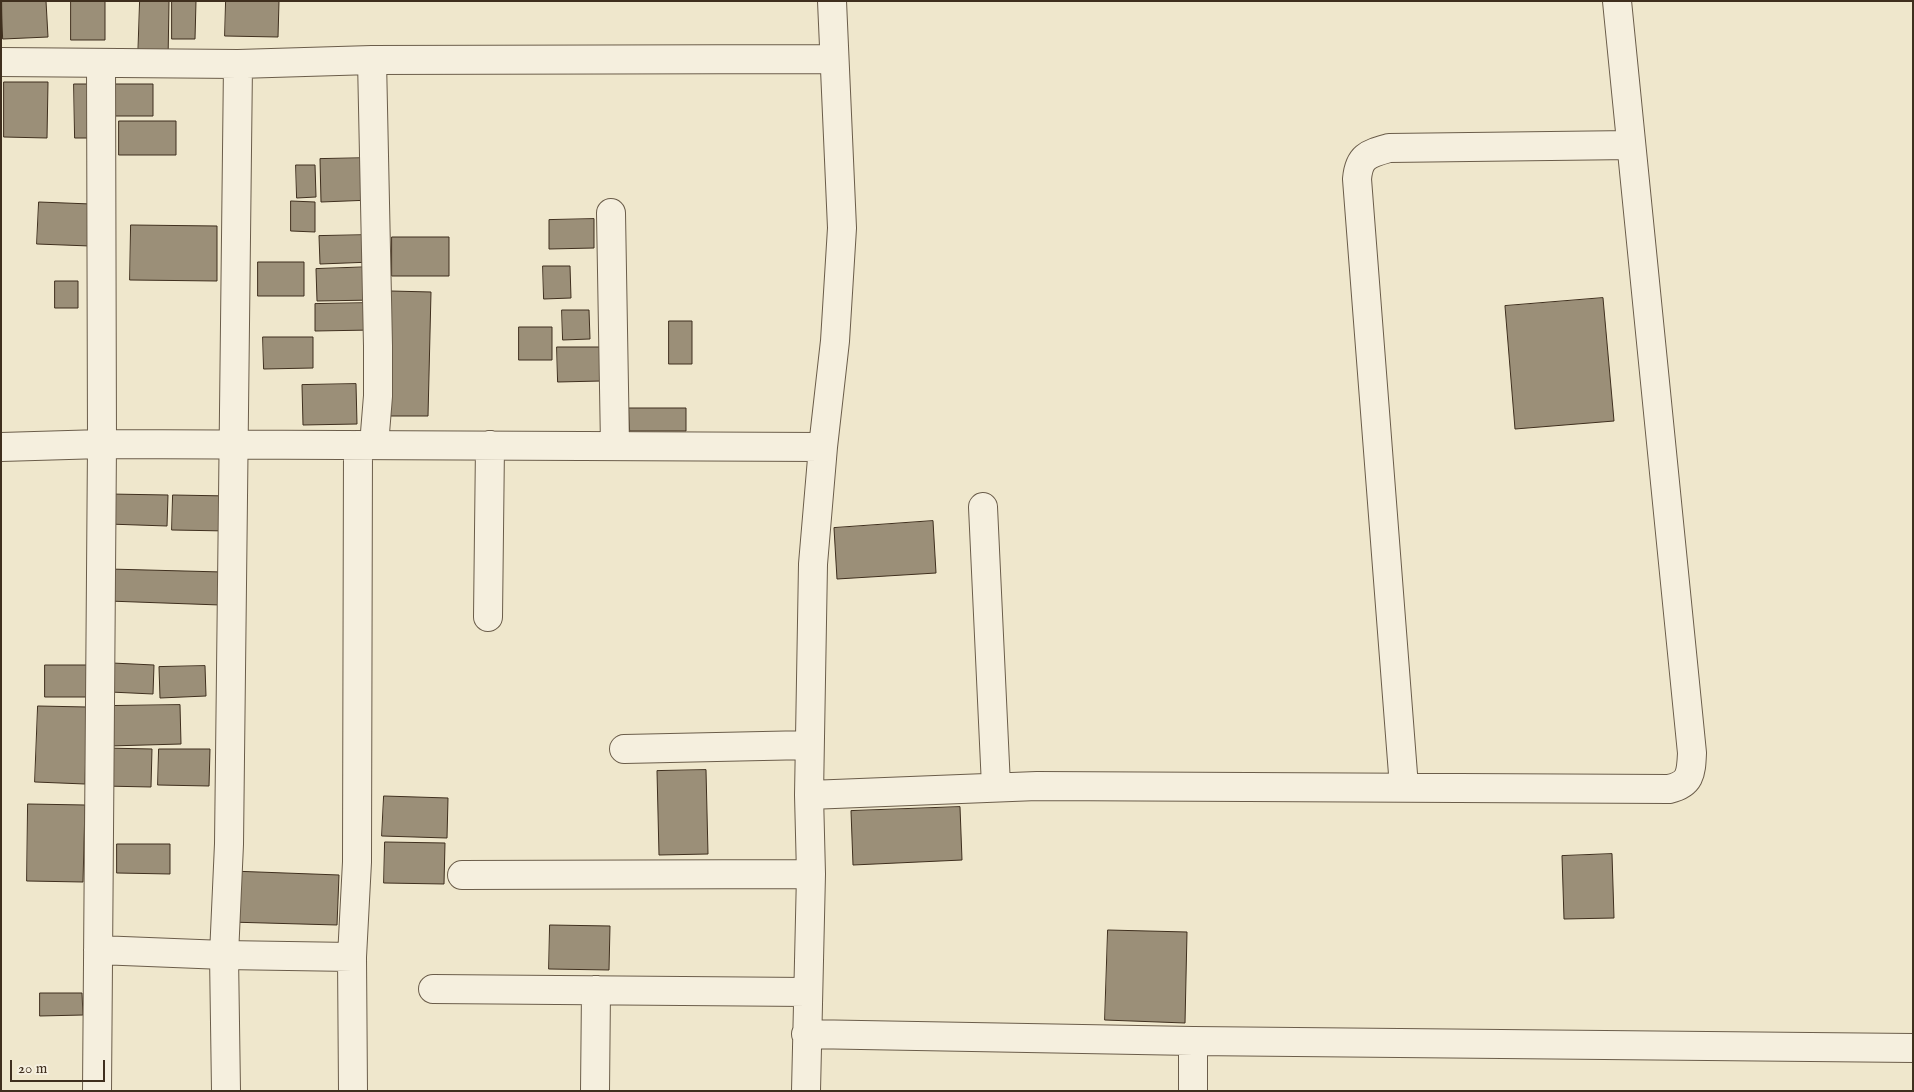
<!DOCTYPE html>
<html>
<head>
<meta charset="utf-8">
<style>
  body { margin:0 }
  #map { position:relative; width:1914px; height:1092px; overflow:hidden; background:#efe7cc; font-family:"IM FELL English",serif }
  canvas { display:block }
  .frame { position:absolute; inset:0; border:2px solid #3f2f1e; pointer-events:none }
  .scale { position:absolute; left:10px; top:1060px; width:95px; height:22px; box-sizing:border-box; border:2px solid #3f2f1e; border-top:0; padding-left:6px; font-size:15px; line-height:18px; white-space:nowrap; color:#3f2f1e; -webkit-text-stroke:4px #f5efde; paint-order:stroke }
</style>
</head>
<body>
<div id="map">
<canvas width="1914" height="1092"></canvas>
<div class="frame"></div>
<div class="scale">20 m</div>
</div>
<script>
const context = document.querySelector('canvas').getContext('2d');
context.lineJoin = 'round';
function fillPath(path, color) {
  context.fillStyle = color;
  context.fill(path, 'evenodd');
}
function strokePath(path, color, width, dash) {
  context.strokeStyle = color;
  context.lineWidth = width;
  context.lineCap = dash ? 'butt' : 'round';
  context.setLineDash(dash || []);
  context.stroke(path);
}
const building = new Path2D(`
  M2,1h44l2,36 -45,2z
  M71,1h34v39h-34z
  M140,1h29l-1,61 -30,-1z
  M172,1h24l-1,38h-23z
  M226,1h53l-1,36 -53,-1z
  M4,82h44l-1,56 -43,-1z
  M74,84h15v54h-14z
  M115,84h38v32h-38z
  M119,121h57v34h-57z
  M372,158v42l-51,2 -1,-43z
  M296,165h19l1,32 -19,1z
  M291,201l24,1v30l-24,-1z
  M39,202l52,2 -1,42 -53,-2z
  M594,219v29l-45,1v-29z
  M131,225l86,1v55l-87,-1z
  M371,235l1,27 -52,2 -1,-28z
  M392,237h57v39h-57z
  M258,262h46v34h-46z
  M543,266h27l1,32 -27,1z
  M373,267l1,33 -57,1 -1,-32z
  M55,281h23v27h-23z
  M391,291l40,1 -3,124h-40z
  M1603,298l11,123 -99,8 -10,-123z
  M372,303v27l-57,1v-27z
  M562,310h27l1,29 -27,1z
  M669,321h23v43h-23z
  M519,327h33v33h-33z
  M263,337h50v31l-49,1z
  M557,347h43l1,34 -43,1z
  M356,384l1,40 -54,1 -1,-40z
  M629,408h57v23h-56z
  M109,494l59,1 -1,31 -59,-2z
  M173,495l56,1 -1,35 -56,-1z
  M933,521l3,52 -99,6 -3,-51z
  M109,569l113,3 -2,33 -112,-4z
  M112,663l42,2 -1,29 -43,-2z
  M45,665h46v32h-46z
  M205,666l1,30 -46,2 -1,-31z
  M180,705l1,39 -72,2 -1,-40z
  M38,706l49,1 -2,77 -50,-2z
  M104,748l48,1 -1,38 -48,-1z
  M159,749h51l-1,37 -51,-1z
  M706,770l2,84 -49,1 -2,-84z
  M384,796l64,2 -1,40 -65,-2z
  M28,804l57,1 -2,77 -56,-1z
  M960,807l2,53 -109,5 -2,-54z
  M385,842l60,1 -1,41 -60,-1z
  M117,844h53v30l-53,-1z
  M1612,854l2,64 -50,1 -2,-63z
  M231,871l108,4 -2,50 -108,-3z
  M550,925l60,1 -1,44 -60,-1z
  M1108,930l79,2 -2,91 -80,-3z
  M40,993h42l1,22 -43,1z`);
fillPath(building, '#9b8f78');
strokePath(building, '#3f2f1e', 1);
const minor = new Path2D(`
  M372,60l6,286v50l-4,49
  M1,62l237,2 134,-4 462,-1
  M611,213l4,233
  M1,447l101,-3 721,3
  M983,507l13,279
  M488,617l2,-172
  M624,749l185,-4
  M1404,787l-47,-608c2,-23 11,-25 32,-31l242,-3
  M809,795l228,-9 632,3c22,-5 22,-16 23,-36l-75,-752
  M462,875l349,-1
  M98,950l126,5 128,2
  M433,989l374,3
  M806,1034l387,7 720,7
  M97,1091l5,-647 -1,-380
  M226,1091l-2,-136 5,-111 9,-780
  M353,1091l-1,-134 5,-95 1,-417
  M595,1091l1,-101
  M806,1091l5,-217 -2,-79 4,-231 10,-117 12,-106 7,-113 -10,-227
  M1193,1091v-50`);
strokePath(minor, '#6b5d4a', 30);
strokePath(minor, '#f5efde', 28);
</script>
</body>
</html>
